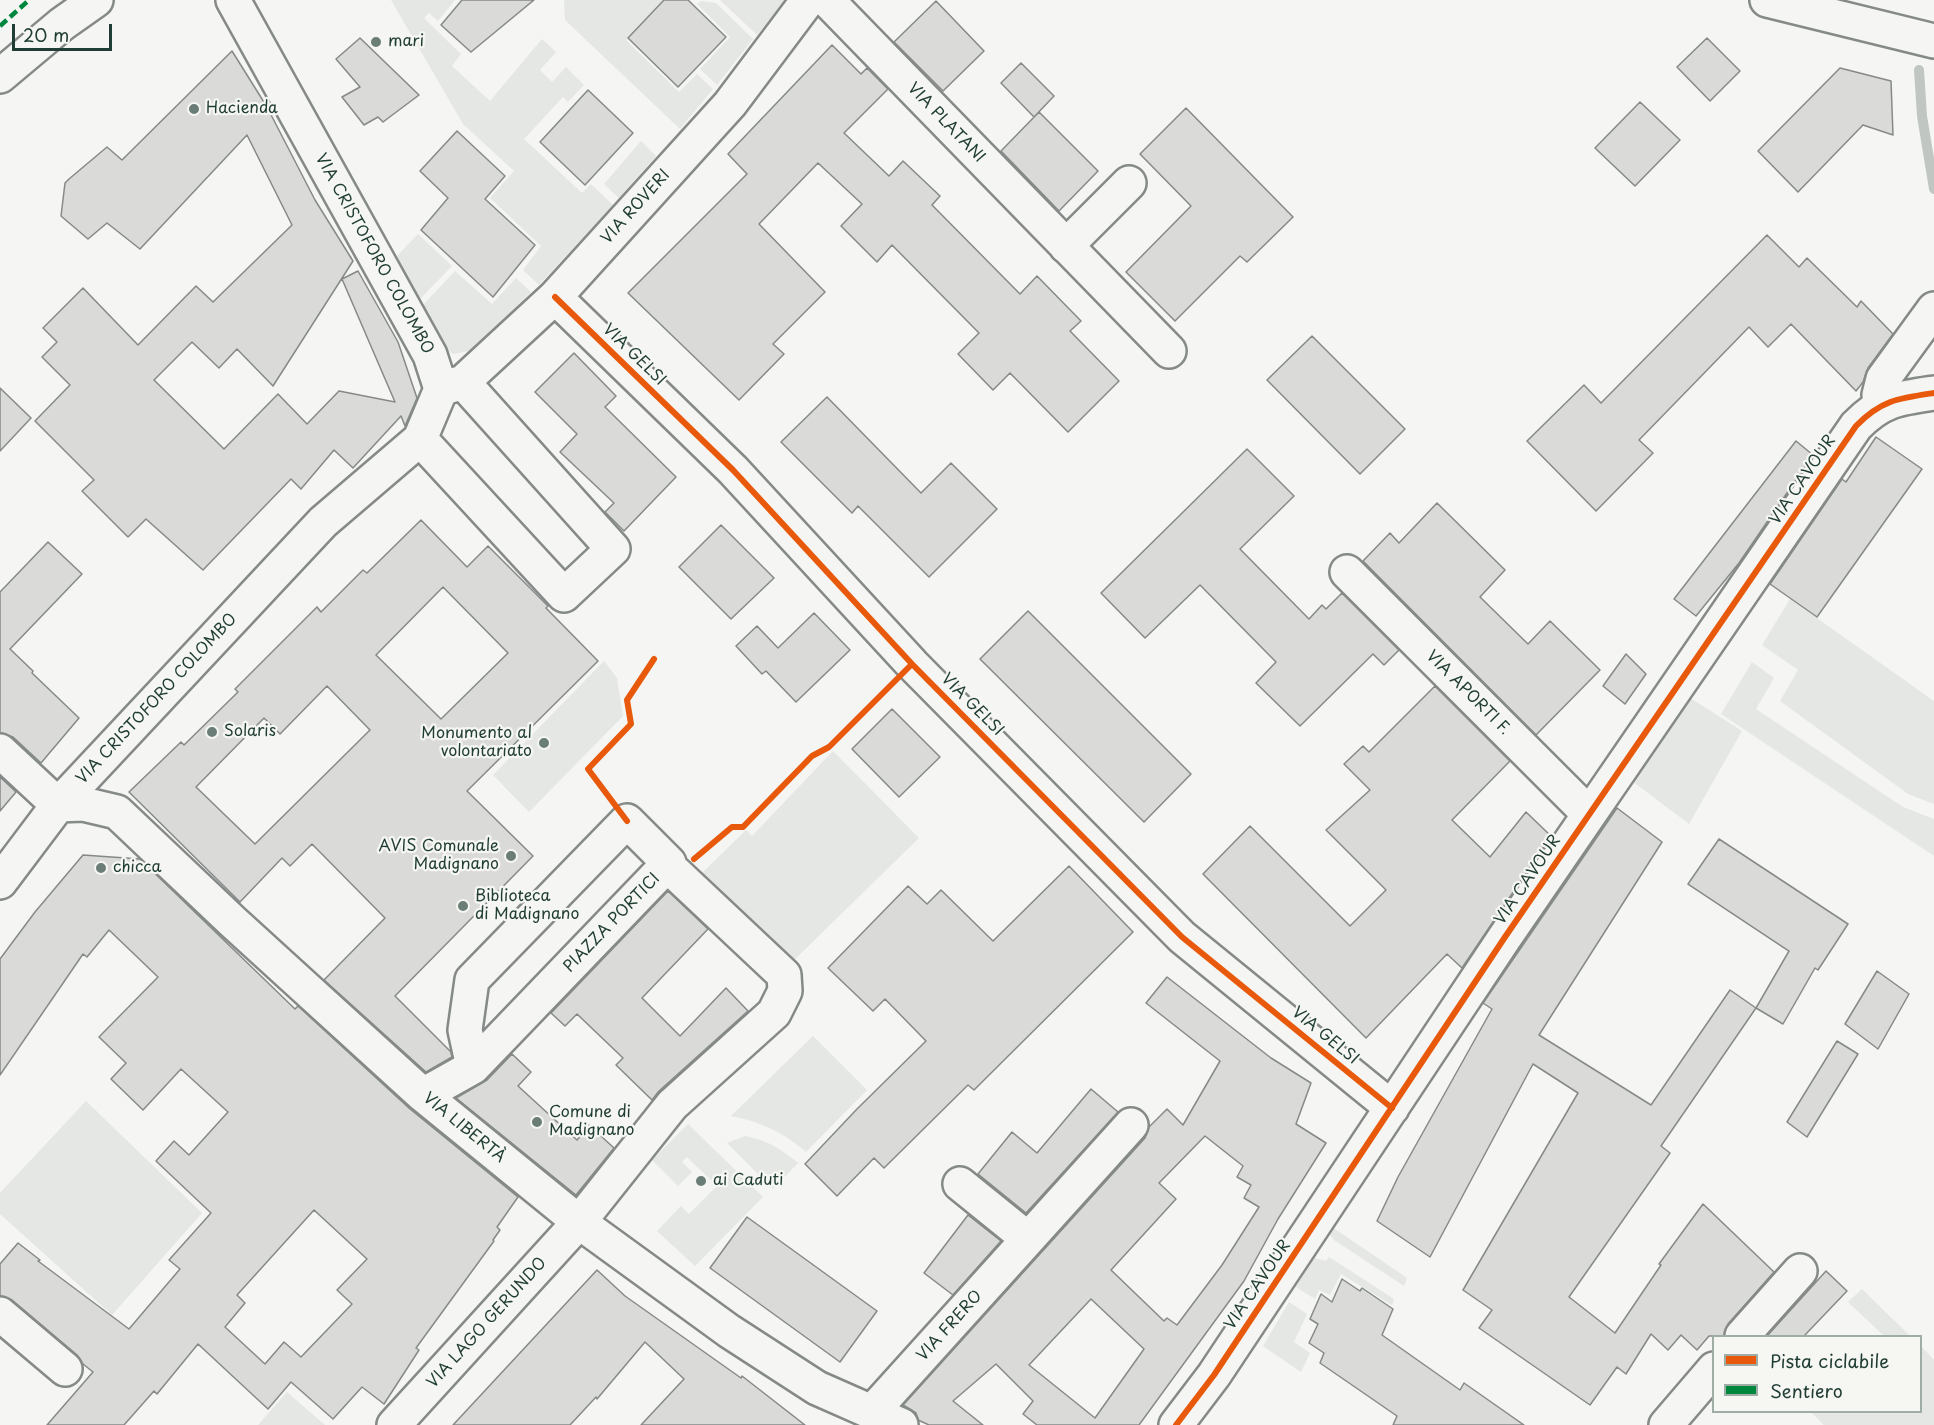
<!DOCTYPE html>
<html>
<head>
<meta charset="utf-8">
<style>
  body { margin:0 }
  #map { position:relative; width:1934px; height:1425px; overflow:hidden; background:#f5f5f3; font-family:"Playpen Sans",sans-serif }
  canvas { display:block }
  .legend { position:absolute; left:1712px; top:1335px; width:210px; height:78px; box-sizing:border-box; background:#f6f6f2; border:2px solid #a0aca6; margin:0; padding:8px 10px; list-style:none; font-size:18px; color:#1f3d34 }
  .legend li { display:flex; align-items:center; gap:12px; height:30px }
  .legend b { width:30px; border:2px solid #a0aca6 }
  .scale { position:absolute; left:12px; top:24px; width:100px; height:27px; box-sizing:border-box; border:3px solid #1f3d34; border-top:0; padding-left:8px; font-size:18px; line-height:21px; white-space:nowrap; color:#1f3d34; -webkit-text-stroke:4px #f6f6f2; paint-order:stroke }
</style>
</head>
<body>
<div id="map">
<canvas width="1934" height="1425"></canvas>
<ul class="legend">
<li><b style="height:8px;background:#e8590c"></b>Pista ciclabile</li>
<li><b style="height:8px;background:#00873e"></b>Sentiero</li>
</ul>
<div class="scale">20 m</div>
</div>
<script>
const context = document.querySelector('canvas').getContext('2d');
context.lineJoin = 'round';
function fillPath(path, color) {
  context.fillStyle = color;
  context.fill(path, 'evenodd');
}
function strokePath(path, color, width, dash) {
  context.strokeStyle = color;
  context.lineWidth = width;
  context.lineCap = dash ? 'butt' : 'round';
  context.setLineDash(dash || []);
  context.stroke(path);
}
function drawText(font, color, halo, rows, align = 'center') {
  context.font = font + ' "Playpen Sans",sans-serif';
  context.lineWidth = 4.5;
  context.setLineDash([]);
  context.textBaseline = 'middle';
  context.strokeStyle = halo;
  context.fillStyle = color;
  for (const [text, x, y, turn = 0] of rows) {
    context.save();
    context.translate(x, y);
    context.rotate((+turn || 0) * Math.PI / 180);
    context.textAlign = isNaN(turn) ? turn : align;
    if (halo) context.strokeText(text, 0, 0);
    context.fillText(text, 0, 0);
    context.restore();
  }
}
fillPath(new Path2D(`
  M391,0h64l-17,21 -9,-8 -5,5 37,36 -9,12 38,35 52,-62 14,13 -16,18 12,12 14,-15 18,18 -16,17 -5,-5 -39,42 58,54 9,-9 22,21 -74,80 -16,-15 18,-24 -51,-48 24,-27 -51,-47z
  M564,0h99l-37,40 53,52 18,-18 16,15 -33,40 -115,-109z
  M720,0h65l-28,35z
  M701,1l15,2 37,36 -36,46 -17,-16 30,-32 -33,-33z
  M641,141l15,15 -37,42 -15,-14z
  M418,234l34,32 -33,34 -22,-44z
  M455,271l37,33 24,-26 15,14 -57,58 -21,4 -9,-6 -22,-42z
  M1790,599l144,102v103l-26,-10 -128,-93 18,-31 -36,-25z
  M604,661l13,17 6,38 -94,96 -36,-37z
  M1752,662l22,16 -18,31 147,98 31,12v37l-213,-142z
  M1687,696l55,35 -53,93 -57,-43z
  M833,751l86,87 -129,126 -88,-91 44,-43 6,6z
  M813,1036l54,54 -61,62c-23,-20 -45,-30 -75,-36z
  M86,1101l116,112 -90,102 -112,-101v-21z
  M688,1124l75,73 -68,69 -38,-35 24,-25 8,8 28,-28 -30,-29 -5,5 10,10 -14,14 -26,-26z
  M745,1136c22,4 36,13 53,27l-25,26 -46,-46z
  M1332,1227l75,51 -3,8 -70,-46 -5,-6z
  M1329,1257l65,42 -2,6 -51,-31 -11,21 -11,-5 -4,9 -19,-12 18,-29 12,3z
  M1862,1289l48,47h-26l-36,-34z
  M1289,1302l18,12 -13,28 16,11 -9,19 -38,-26z
  M1921,1346l13,14v65h-110l-13,-13h109z
  M287,1392l38,33h-67z`), '#e4e7e3');
strokePath(new Path2D(`
  M1919,70l3,46 12,73`), '#c0c7c3', 10);
const building = new Path2D(`
  M462,0h72l-63,52 -30,-27z
  M664,0h24l38,37 -48,50 -50,-49z
  M936,1l48,50 -41,40 -49,-49z
  M360,38l59,57 -36,27 -5,-5 -14,8 -22,-28 18,-10 -24,-28z
  M1707,38l33,33 -30,30 -33,-34z
  M832,45l29,29 6,-6 21,21 -44,44 45,43 14,-15 37,35 -8,9 88,89 17,-18 44,45 -11,10 49,50 -51,51 -58,-59 -17,17 -35,-36 21,-21 -87,-88 -15,17 -36,-36 21,-22 -44,-41 -59,61 66,68 -52,52 11,10 -45,46 -111,-107 119,-119 -19,-20z
  M232,51l35,56 48,93 38,61 -80,125 -36,-37 -18,19 -27,-26 -38,38 70,69 54,-55 29,30 32,-33 56,11 -53,-123 16,-8 40,71 19,56 -12,28 -4,-10 -48,52 -19,-18 -33,39 -10,-10 -88,91 -57,-51 -18,18 -46,-46 12,-11 -59,-59 35,-36 -28,-28 15,-15 -14,-14 40,-40 55,57 58,-59 17,16 79,-77 -45,-90 -107,114 -33,-26 -19,16 -27,-23 4,-33 4,-4 38,-32 15,13z
  M1021,63l33,33 -20,21 -33,-34z
  M1840,68l51,13 2,54 -30,-10 -65,67 -40,-41z
  M588,90l45,43 -48,52 -45,-43z
  M1640,102l40,38 -45,46 -40,-38z
  M1186,108l107,109 -46,45 -7,-6 -65,65 -49,-49 65,-66 -51,-52z
  M1039,112l59,59 -39,40 -58,-60z
  M457,131l48,45 -20,23 50,46 -42,52 -72,-67 27,-32 -28,-27z
  M1767,235l32,32 8,-9 50,49 4,-6 32,33 -25,34 -5,14 -7,9 -65,-67 -23,23 -19,-20 -110,113 14,13 -57,58 -69,-70 57,-56 17,18z
  M1312,336l93,93 -45,45 -93,-94z
  M574,353l42,43 -11,11 71,70 -52,54 -19,-19 9,-9 -54,-51 17,-18 -42,-42z
  M0,388l31,30 -31,33z
  M827,397l94,96 30,-30 46,46 -68,68 -71,-71 -6,7 -71,-71z
  M1876,437l46,32 -105,148 -47,-33 72,-105 4,3z
  M1796,441l17,14 -74,108 -43,53 -22,-17z
  M1247,449l47,47 -54,53 69,70 13,-14 4,4 16,-16 57,57 -15,15 -11,-11 -73,72 -44,-43 20,-21 -76,-77 -55,53 -44,-45z
  M1437,503l68,67 -25,27 48,47 22,-23 50,49 -64,65 -173,-174 27,-28 9,10z
  M421,520l46,47 21,-21 60,60 -2,2 52,53 -131,130 66,65 -138,140 56,56 1,5 -26,15 -102,-92 61,-62 -73,-74 -22,22 -8,-8 -42,44 -111,-110 52,-50 3,3 54,-53 -3,-3 82,-82 4,5 42,-42 4,3zM443,587l65,66 -67,66 -65,-64zM327,686l43,44 -115,114 -59,-57 68,-69 16,16z
  M721,525l53,53 -43,41 -52,-52z
  M48,542l34,32 -72,75 23,22 -1,2 47,45 -38,45 -28,-26 -13,-4v-141z
  M1028,611l163,163 -47,48 -164,-163z
  M814,613l36,37 -54,52 -30,-31 -4,3 -26,-28 21,-20 21,22z
  M1626,654l20,20 -21,30 -22,-18z
  M1435,686l75,75 -58,59 38,37 36,-45 25,24 -89,132 -15,-14 -81,84 -163,-164 47,-48 100,100 36,-36 -60,-60 44,-40 -26,-26 19,-18 6,6z
  M892,709l48,48 -41,40 -47,-48z
  M0,777l16,15 -16,19z
  M1617,808l45,34 -123,193 112,70 79,-115 26,18 -95,138 9,7 -101,144 46,36 46,-68 -2,-1 44,-60 71,68 -46,52 -4,12h-15l-12,14 -16,-15 -13,15 -17,-16 -25,40 -9,-7 -27,38 -111,-77 13,-18 -29,-20 115,-197 -45,-29 -103,193 -53,-36 21,-44 94,-168 -9,-6z
  M1719,839l129,85 -30,46 -3,-2 -32,56 -27,-16 33,-57 -101,-67z
  M83,855l57,4 155,150 3,-3 112,103 108,88 -21,30 3,3 -7,10 1,1 -78,107 3,2 -35,54 -22,-17 -29,32 -42,-37 -23,27 -70,-65 -41,50 -3,-3 -30,34h-77l46,-53 -10,-8 -6,-9 -65,-55 -12,-4v-32l18,-21 22,17 -2,1 91,68 51,-60 -11,-9 42,-47 -55,-52 18,-20 15,14 39,-43 -47,-43 -38,41 -32,-31 15,-16 -27,-26 59,-60 -49,-47 -22,27 -4,-3 -83,121v-116l35,-47zM314,1210l53,49 -30,31 15,14 -51,53 -17,-15 -19,22 -40,-37 20,-24 -8,-8z
  M1069,866l64,66 -159,158 -6,-5 -84,83 -10,-10 -37,38 -32,-32 52,-55 69,-68 -41,-42 -12,12 -45,-43 80,-82 19,18 14,-14 52,51z
  M668,891l40,38 -66,69 38,38 46,-48 22,23 -89,80 -7,9 -36,-35 7,-7 -46,-44 -12,12 -14,-13z
  M1877,971l32,23 -31,55 -33,-25z
  M1167,977l104,81 40,25 -15,41 30,19 -48,76 -34,62 -105,144h-102l-14,-11 10,-13 -37,-37 -43,37 30,24h-54l-11,-5 -2,-7 -13,-8 242,-267 4,-11 18,-18 16,16 37,-64 -74,-58zM1205,1136l38,30 -6,11 14,8 -7,13 15,9 -37,58 -45,60 -10,-7 -3,3 -53,-51 65,-71 -17,-16zM1091,1299l53,50 -49,69 -66,-53z
  M1837,1041l21,13 -51,83 -20,-15z
  M512,1054l19,18 -13,14 59,54 12,-15 25,23 -38,47 -120,-97 31,-18z
  M1091,1089l27,23 -92,101 -48,-39 34,-42 25,21z
  M968,1215l33,26 -48,54 -29,-22z
  M747,1217l130,94 -37,51 -130,-94z
  M597,1270l28,26 116,82 1,-2 63,49h-164l43,-46 -39,-37 -48,57 -1,-2 -26,28h-117z
  M1826,1271l21,20 -43,45h-37z
  M1342,1279l18,12 2,-3 31,21 -11,26 78,55 4,-7 60,42h-131l4,-9 -77,-53 4,-10 -15,-10 9,-19 -8,-5 11,-25 11,8z`);
fillPath(building, '#dadbd9');
strokePath(building, '#858a88', 1.5);
const minor = new Path2D(`
  M827,0l342,351
  M1066,246l63,-63
  M555,297l178,173 179,194 270,273 210,171
  M441,389l22,-7 92,-85 175,-193 78,-104
  M1882,404l-3,-9 4,-16 51,-70
  M420,439l144,156 49,-46 -150,-167
  M1347,572l242,242
  M0,751l58,54
  M58,805l25,-1 34,8 115,109 191,174 156,127 150,109 88,57 84,37
  M627,821l42,42 -196,204 -8,-37 7,-50z
  M0,882l58,-77 265,-283 97,-83 21,-50 -11,-34 -197,-355
  M423,1095l50,-28
  M960,1184l68,55
  M0,1314l65,55
  M1742,1336l58,-65
  M872,1412l259,-287
  M394,1425l185,-203 93,-117 102,-92 11,-22 -1,-16 -117,-110
  M1176,1425l38,-50 291,-438 351,-511c25,-26 43,-28 78,-33
  M1666,1425l48,-56`);
const major = new Path2D(`
  M1767,0l167,41
  M0,76l62,-52 34,-24`);
strokePath(minor, '#858a88', 38);
strokePath(major, '#858a88', 38);
strokePath(minor, '#f5f5f3', 33);
strokePath(major, '#f5f5f3', 33);
strokePath(new Path2D(`
  M0,26l29,-26`), '#00873e', 4.5, [9, 4.5]);
strokePath(new Path2D(`
  M555,297l178,173 179,194 270,273 210,171
  M627,821l-39,-52 43,-45 -4,-24 27,-41
  M694,859l38,-32h11l69,-71 17,-9 83,-83
  M1176,1425l38,-50 291,-438 351,-511c25,-26 43,-28 78,-33`), '#e8590c', 6);
for (const [x, y, r, color] of [
  [376,42,6,"#6a7d77"],
  [194,109,6,"#6a7d77"],
  [212,732,6,"#6a7d77"],
  [544,743,6,"#6a7d77"],
  [511,856,6,"#6a7d77"],
  [101,868,6,"#6a7d77"],
  [463,906,6,"#6a7d77"],
  [537,1122,6,"#6a7d77"],
  [701,1181,6,"#6a7d77"]
]) {
  const dot = new Path2D();
  dot.arc(x, y, r, 0, 2 * Math.PI);
  context.fillStyle = color;
  context.fill(dot);
  strokePath(dot, '#f6f6f2', 2);
}
drawText('16px', '#1f3d34', '#f6f6f2', [
  ["mari",388,42],
  ["Hacienda",206,109],
  ["Solaris",224,732],
  ["Monumento al",532,734,"right"],
  ["volontariato",532,752,"right"],
  ["AVIS Comunale",499,847,"right"],
  ["Madignano",499,865,"right"],
  ["chicca",113,868],
  ["Biblioteca",475,897],
  ["di Madignano",475,915],
  ["Comune di",549,1113],
  ["Madignano",549,1131],
  ["ai Caduti",713,1181]
], 'left');
drawText('16px', '#1f3d34', '#f6f6f2', [
  ["VIA PLATANI",946,123,46],
  ["VIA ROVERI",636,207,-48],
  ["VIA CRISTOFORO COLOMBO",374,254,61],
  ["VIA GELSI",634,355,44],
  ["VIA CAVOUR",1803,480,-56],
  ["VIA APORTI F.",1468,693,45],
  ["VIA CRISTOFORO COLOMBO",157,699,-47],
  ["VIA GELSI",972,705,45],
  ["VIA CAVOUR",1528,880,-56],
  ["PIAZZA PORTICI",612,923,-46],
  ["VIA GELSI",1325,1036,39],
  ["VIA LIBERTÀ",464,1128,39],
  ["VIA CAVOUR",1258,1285,-56],
  ["VIA LAGO GERUNDO",487,1323,-48],
  ["VIA FRERO",950,1326,-48]
]);
</script>
</body>
</html>
